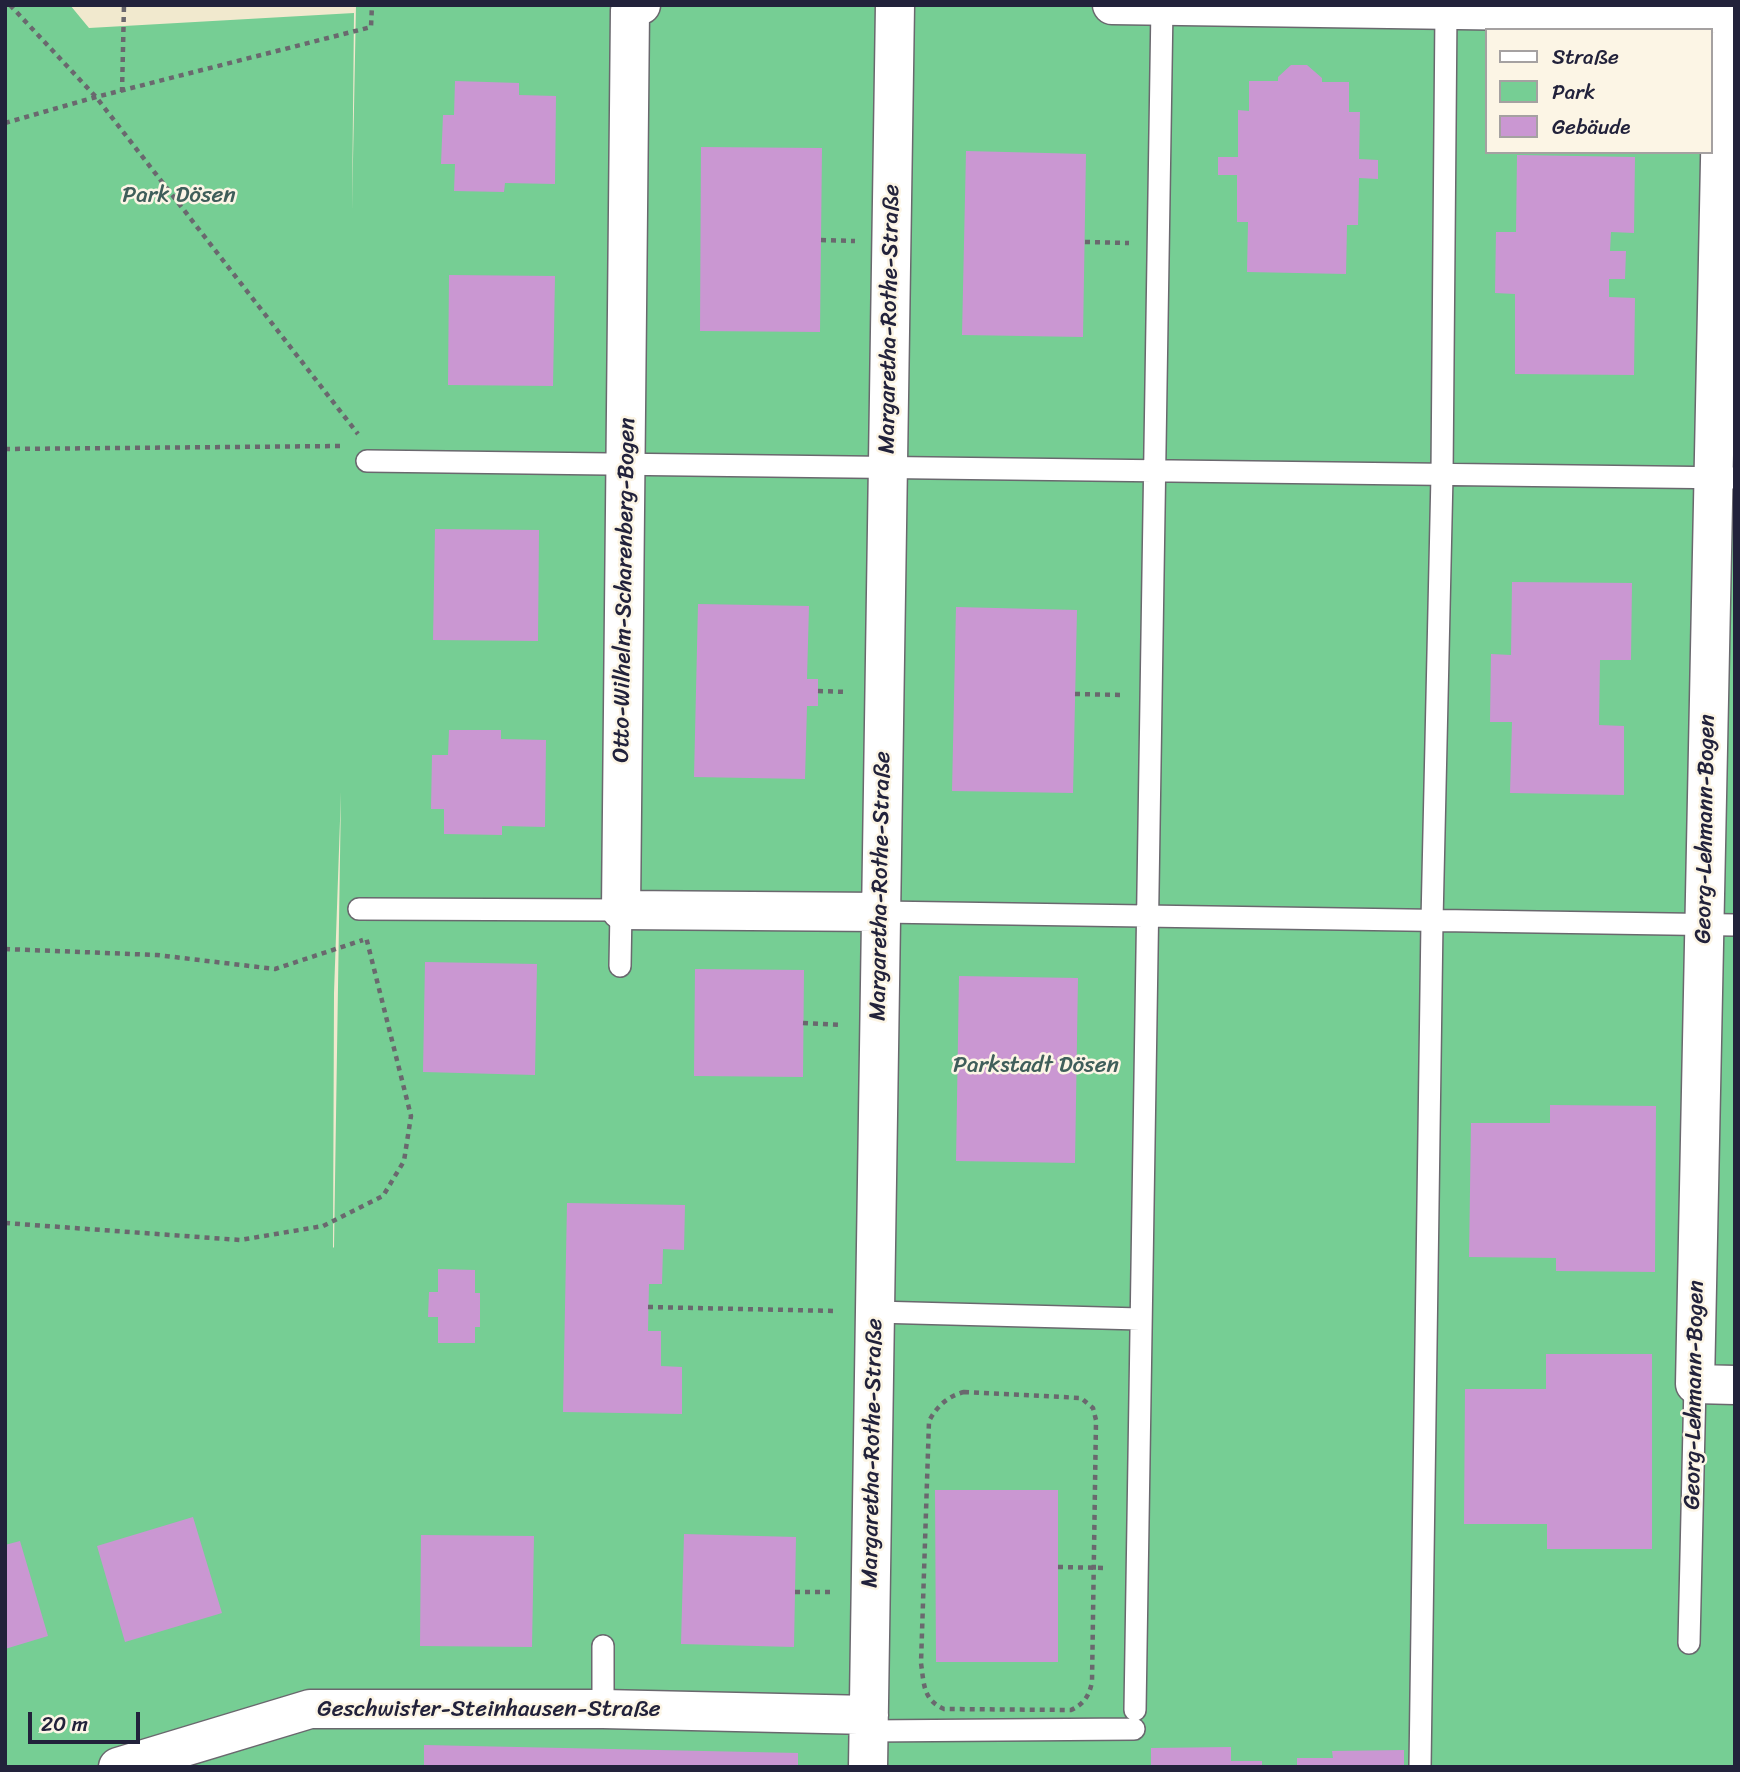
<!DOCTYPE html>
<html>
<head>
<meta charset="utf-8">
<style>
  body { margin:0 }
  #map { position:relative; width:1740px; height:1772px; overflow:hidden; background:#f1e9ce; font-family:Sriracha,sans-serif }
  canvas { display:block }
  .frame { position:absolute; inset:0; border:7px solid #22223b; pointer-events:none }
  .legend { position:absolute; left:1485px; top:28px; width:228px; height:126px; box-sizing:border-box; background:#fcf5e5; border:2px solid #a5a1a1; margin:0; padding:9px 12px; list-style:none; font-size:21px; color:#22223b }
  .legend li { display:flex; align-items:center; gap:14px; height:35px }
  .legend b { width:35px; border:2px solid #a5a1a1 }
  .scale { position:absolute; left:28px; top:1712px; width:112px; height:32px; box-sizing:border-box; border:4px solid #22223b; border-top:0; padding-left:9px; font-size:21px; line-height:24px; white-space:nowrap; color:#22223b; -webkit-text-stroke:5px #fcf5e5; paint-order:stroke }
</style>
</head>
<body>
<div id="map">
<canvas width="1740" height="1772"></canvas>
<div class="frame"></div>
<ul class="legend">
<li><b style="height:9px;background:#fff"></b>Straße</li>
<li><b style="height:19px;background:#76ce94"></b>Park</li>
<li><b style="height:19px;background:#ca97d2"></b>Gebäude</li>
</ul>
<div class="scale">20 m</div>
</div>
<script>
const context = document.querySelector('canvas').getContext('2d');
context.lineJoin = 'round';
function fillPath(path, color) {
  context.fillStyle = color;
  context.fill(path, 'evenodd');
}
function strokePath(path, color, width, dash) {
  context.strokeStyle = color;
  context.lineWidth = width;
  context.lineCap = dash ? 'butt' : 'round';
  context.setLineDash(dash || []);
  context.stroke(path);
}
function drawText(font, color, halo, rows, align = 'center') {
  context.font = font + ' Sriracha,sans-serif';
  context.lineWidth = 5;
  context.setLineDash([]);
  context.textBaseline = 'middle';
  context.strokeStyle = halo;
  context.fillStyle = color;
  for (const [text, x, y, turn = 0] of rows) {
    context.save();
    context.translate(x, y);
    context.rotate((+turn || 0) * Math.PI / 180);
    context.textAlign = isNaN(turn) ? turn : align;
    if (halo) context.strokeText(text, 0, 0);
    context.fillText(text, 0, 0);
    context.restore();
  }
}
fillPath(new Path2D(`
  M5,5h65l19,23 265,-15 -2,198 4,-206h1069l310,4v1758h-1730zM1486,30h224v122h-224zM341,792l-7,455 -1,1 1,-255z`), '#76ce94');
fillPath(new Path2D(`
  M1291,65h16l15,13v4h27v30h11l-1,47 19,1v19l-19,-1 -1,47h-11l-1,49 -99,-2 1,-50h-11v-47h-19v-18h20v-47l11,1v-30h29v-4z
  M455,81l64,2v12l37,1 -1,88 -50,-1 -1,9 -50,-1 1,-27h-14l2,-49h11z
  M701,147l121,1 -2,184 -120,-1z
  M966,151l120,3 -3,183 -121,-2z
  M1517,155l118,2 -1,76 -23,-1 -1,19h16l-1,28h-16v18l26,1 -1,77 -119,-1v-80l-20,-1 1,-61h20z
  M449,275l106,1 -2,110 -105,-1z
  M435,529l104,1 -1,111 -105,-1z
  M1512,582l120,1 -1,77h-31l-1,65 25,1v69l-114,-2 2,-71h-22l1,-68 20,1z
  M698,604l111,2 -2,73h11v27h-11l-2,73 -111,-2z
  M956,607l121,3 -4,183 -121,-2z
  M449,730h52v9l45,1 -1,87 -43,-1v9l-58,-1v-25h-13l1,-54h16z
  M425,962l112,2 -2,111 -112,-3z
  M695,969l109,1 -1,107 -109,-1z
  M959,976l119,2 -3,185 -119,-2z
  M1550,1105l106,1 -1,166 -99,-1v-13l-87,-1 2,-134h79z
  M567,1203l118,2 -1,45 -21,-1 -1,35h-13l-1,47h13v35l21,1v47l-119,-2z
  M438,1269l37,1v23h5v34h-5v16h-37v-26h-10l1,-25h9z
  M1546,1354h106v195h-105v-25h-83l1,-135h81z
  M935,1490h123v172h-122z
  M193,1517l29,96 -97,29 -28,-96z
  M684,1534l112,3 -2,110 -113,-3z
  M421,1535l113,1 -2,111 -112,-1z
  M20,1541l28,95 -43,13v-104z
  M424,1745l374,8v14h-374z
  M1231,1747v14h31v6h-111v-19z
  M1404,1750v17h-107v-9h36l-1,-7z`), '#ca97d2');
const lane = new Path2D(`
  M367,461l1368,17
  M359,909l262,1 -1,56
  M881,912l854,13
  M875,1312l265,7
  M1689,1643l6,-259
  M603,1709v-63
  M1135,1710l27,-1704
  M868,1731l266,-2
  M1420,1767l12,-846 10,-446 4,-465`);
const street = new Path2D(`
  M641,5l-11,5 -9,900 260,2
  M1112,5l623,9
  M1723,14l-28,1370 40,1
  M118,1767l192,-58h293l266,6
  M868,1767l27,-1762`);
strokePath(lane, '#6a686e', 24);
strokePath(street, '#6a686e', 41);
strokePath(new Path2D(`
  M10,5l86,92 262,337
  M122,92l2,-87
  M5,123l91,-26 275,-70 1,-22
  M821,240l34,1
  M1085,242l44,1
  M5,449l337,-3
  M818,691l30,1
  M1075,694l48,1
  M5,949l152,6 118,14 88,-29
  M803,1023l38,2
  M1076,1062l41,1
  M5,1223l235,17 83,-14 60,-30 21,-35 7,-45 -45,-179
  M648,1307l188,4
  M964,1392l117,6 12,10 3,12 -4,262c-3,14 -8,22 -21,28l-127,-1c-21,-9 -20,-25 -23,-46l8,-242c8,-15 19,-25 35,-29z
  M1058,1567l50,1
  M795,1592h38`), '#6a686e', 4.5, [5, 5]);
strokePath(lane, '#fff', 21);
strokePath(street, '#fff', 38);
drawText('23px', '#3f5e5a', '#fcf5e5', [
  ["Park Dösen",179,196],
  ["Parkstadt Dösen",1036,1066]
]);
drawText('23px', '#22223b', '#fcf5e5', [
  ["Margaretha-Rothe-Straße",890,319,-89],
  ["Otto-Wilhelm-Scharenberg-Bogen",625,590,-89],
  ["Georg-Lehmann-Bogen",1706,829,-89],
  ["Margaretha-Rothe-Straße",881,886,-89],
  ["Georg-Lehmann-Bogen",1695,1395,-89],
  ["Margaretha-Rothe-Straße",873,1453,-89],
  ["Geschwister-Steinhausen-Straße",489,1710]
]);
</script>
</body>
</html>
